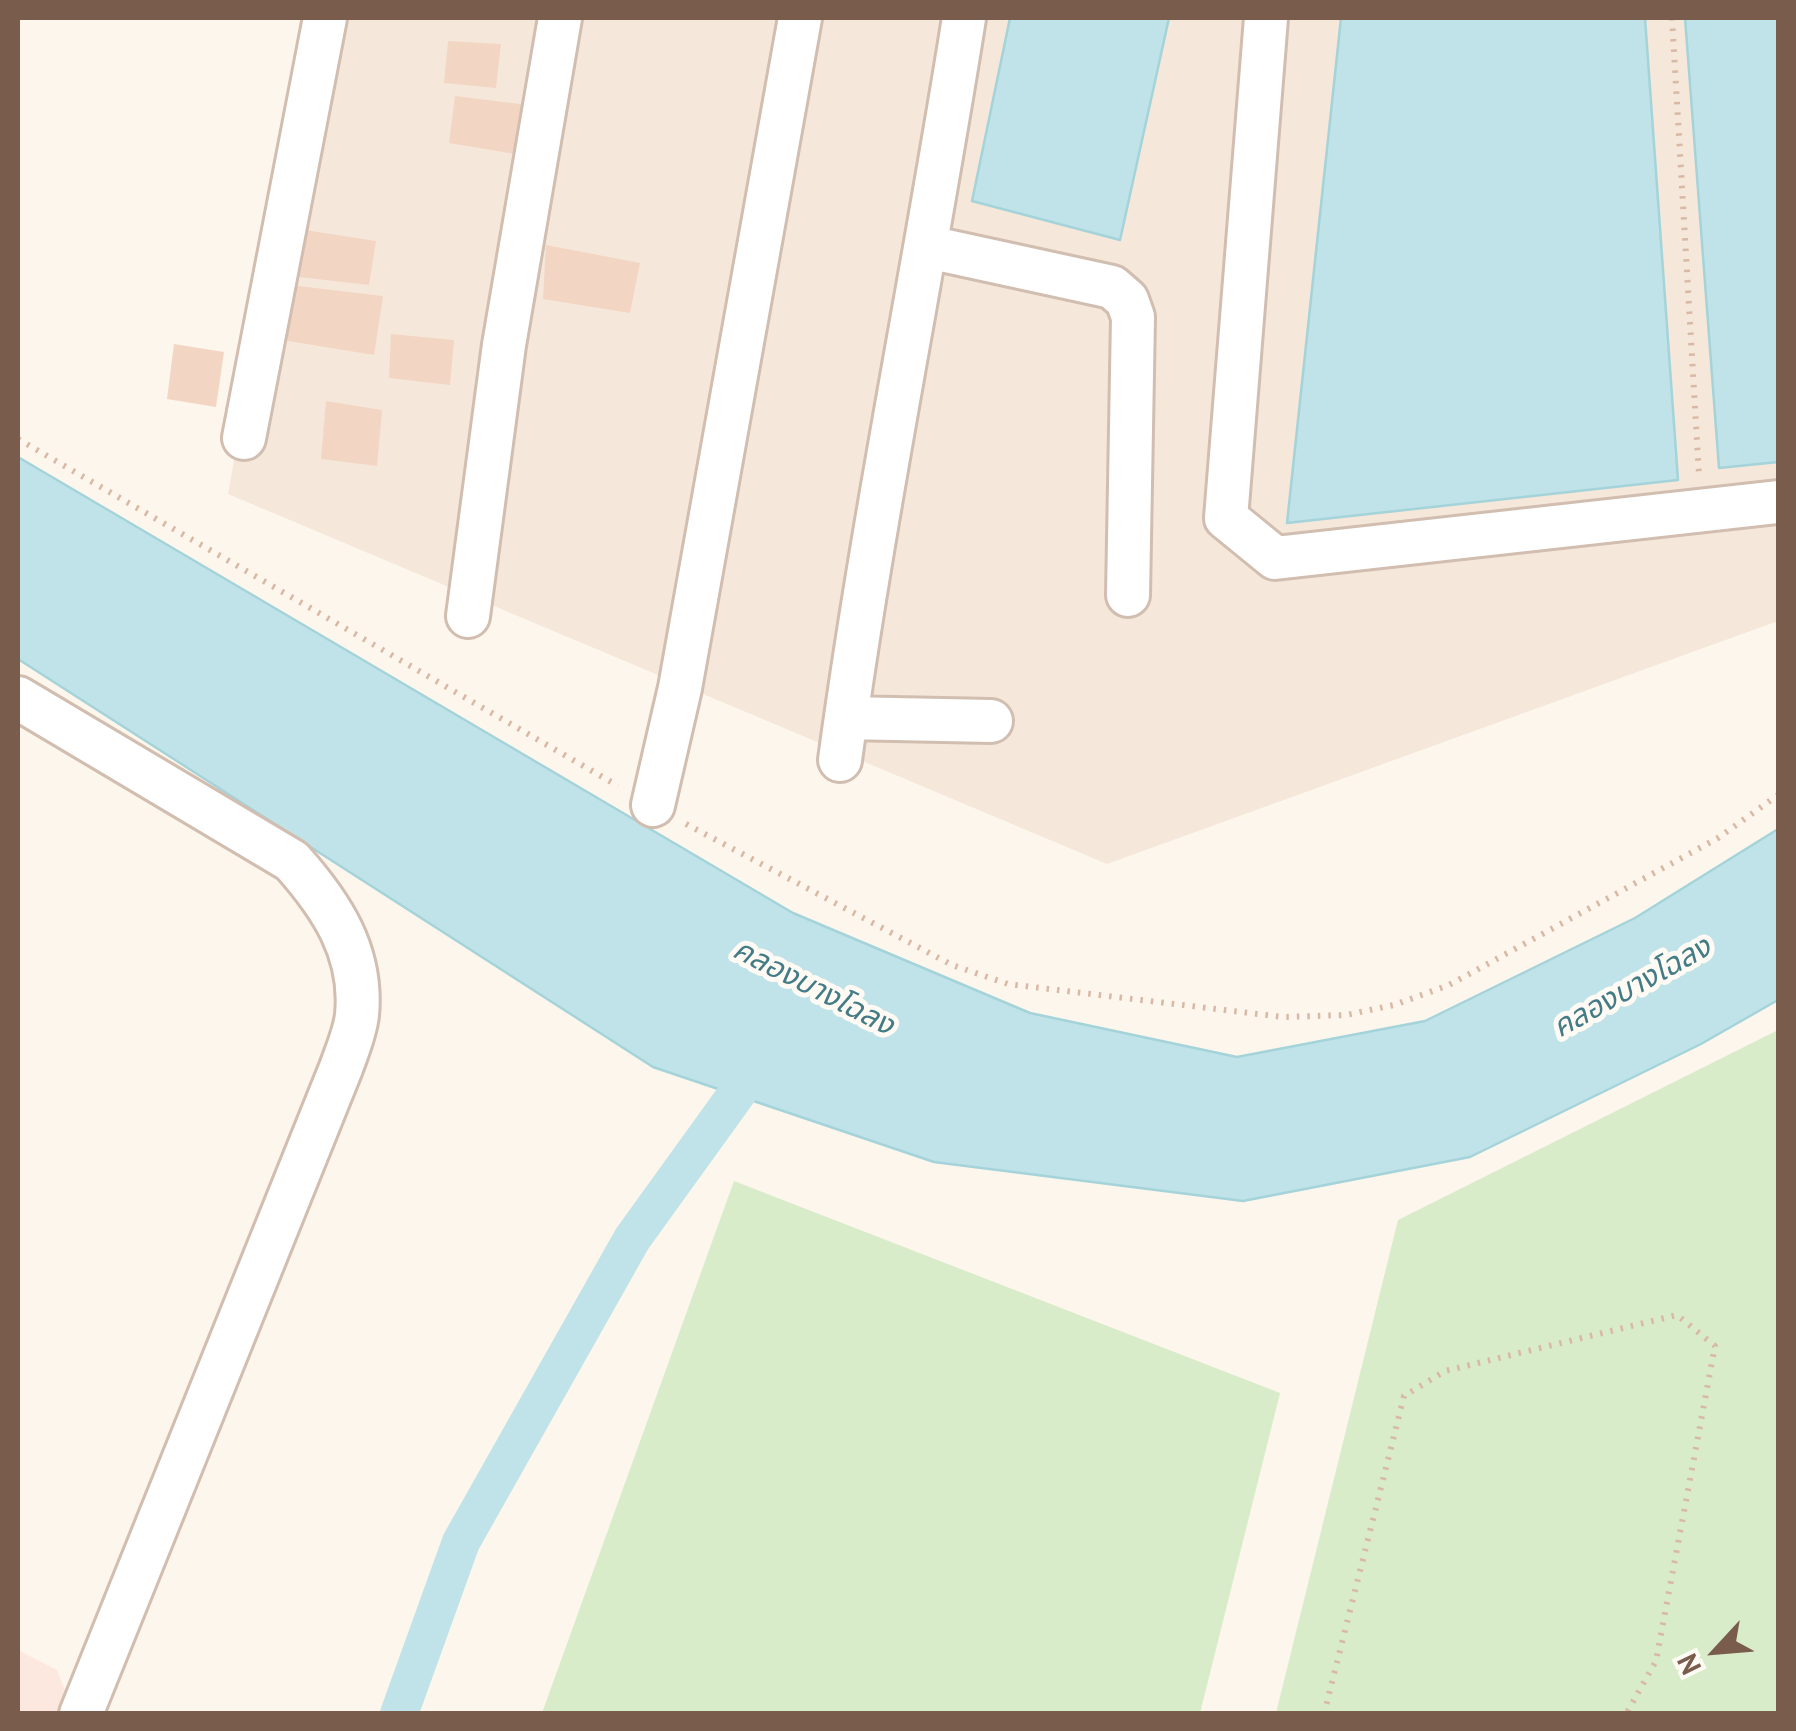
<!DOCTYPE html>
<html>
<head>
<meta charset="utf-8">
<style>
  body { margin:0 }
  #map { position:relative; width:1796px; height:1731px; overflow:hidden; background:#fdf6ec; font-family:"PT Sans",sans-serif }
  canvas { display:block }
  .frame { position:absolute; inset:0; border:20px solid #7a5c4d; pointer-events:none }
  .north { position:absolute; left:1666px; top:1601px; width:100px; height:100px; -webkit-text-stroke:8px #fffaf3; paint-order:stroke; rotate:244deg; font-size:28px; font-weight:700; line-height:40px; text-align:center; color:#7a5c4d }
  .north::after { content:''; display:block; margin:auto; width:35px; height:45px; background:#7a5c4d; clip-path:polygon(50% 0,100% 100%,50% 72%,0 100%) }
</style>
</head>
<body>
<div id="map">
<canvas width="1796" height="1731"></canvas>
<div class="frame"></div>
<div class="north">N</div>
</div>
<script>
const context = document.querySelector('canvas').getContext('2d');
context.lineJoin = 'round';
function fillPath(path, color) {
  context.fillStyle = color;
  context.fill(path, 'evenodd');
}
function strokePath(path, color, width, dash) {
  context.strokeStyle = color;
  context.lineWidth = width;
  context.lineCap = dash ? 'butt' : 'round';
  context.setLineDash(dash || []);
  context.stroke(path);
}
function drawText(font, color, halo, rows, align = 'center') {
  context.font = font + ' "PT Sans","Noto Sans Thai",sans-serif';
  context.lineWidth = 10;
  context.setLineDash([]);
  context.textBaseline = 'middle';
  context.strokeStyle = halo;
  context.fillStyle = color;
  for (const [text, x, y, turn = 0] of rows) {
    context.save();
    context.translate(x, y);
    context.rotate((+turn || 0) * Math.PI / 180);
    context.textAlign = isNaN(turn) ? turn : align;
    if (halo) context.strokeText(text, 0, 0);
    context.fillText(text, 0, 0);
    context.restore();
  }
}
fillPath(new Path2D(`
  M314,18h1464v603l-671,243 -879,-370z`), '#f5e8da');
fillPath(new Path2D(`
  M18,1650l39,20 17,43h-56z`), '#fde8e0');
fillPath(new Path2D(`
  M1778,1030v683h-502l122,-493z
  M734,1181l546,212 -80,320h-658z`), '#d8ecc9');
const water = new Path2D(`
  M1010,18h159l-49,222 -148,-39z
  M1341,18h304l33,462 -391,43z
  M1685,18h93v444l-59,6z
  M18,457l775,456 237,100 207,44 188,-36 210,-103 143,-89v171l-77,44 -231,113 -227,44 -309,-39 -281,-95 -635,-408z`);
fillPath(water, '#bfe3e8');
strokePath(water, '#a5d3da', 2.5);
strokePath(new Path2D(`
  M399,1714l62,-172 171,-303 132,-183`), '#bfe3e8', 38);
fillPath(new Path2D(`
  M448,41l53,3 -5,44 -52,-5z
  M455,96l73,9 -7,50 -72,-12z
  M305,230l71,11 -7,44 -70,-8z
  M546,245l94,18 -10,50 -87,-14z
  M290,285l93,11 -9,59 -92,-15z
  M391,334l63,6 -4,45 -61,-7z
  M174,344l50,8 -8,55 -49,-8z
  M326,401l56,9 -5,56 -56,-7z`), '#f3d5c3');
const minor = new Path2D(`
  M1266,18l-40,500 49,40 503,-56
  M928,247l184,40 15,13 6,17 -5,278
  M244,438l81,-420
  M468,616l36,-271 56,-327
  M18,698l274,163c40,45 71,92 65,154 -2,18 -10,36 -16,53l-260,646
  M846,718l145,3
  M840,760c34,-249 85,-495 124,-742
  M653,805l27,-117 120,-670`);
strokePath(minor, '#d1beb0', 48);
strokePath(new Path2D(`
  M1672,18l27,457
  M18,439l600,347
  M686,824l266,141 56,19 275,33 63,-2 48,-10 55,-20 269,-147 60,-43
  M1324,1714l80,-318 41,-25 232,-56 38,31 -59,315 -30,53`), '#d9b8a5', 6, [2.5, 8]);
strokePath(minor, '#fff', 42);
drawText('italic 30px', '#437c86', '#fffaf3', [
  ["คลองบางโฉลง",813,988,27],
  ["คลองบางโฉลง",1632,988,-29]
]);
</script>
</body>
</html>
